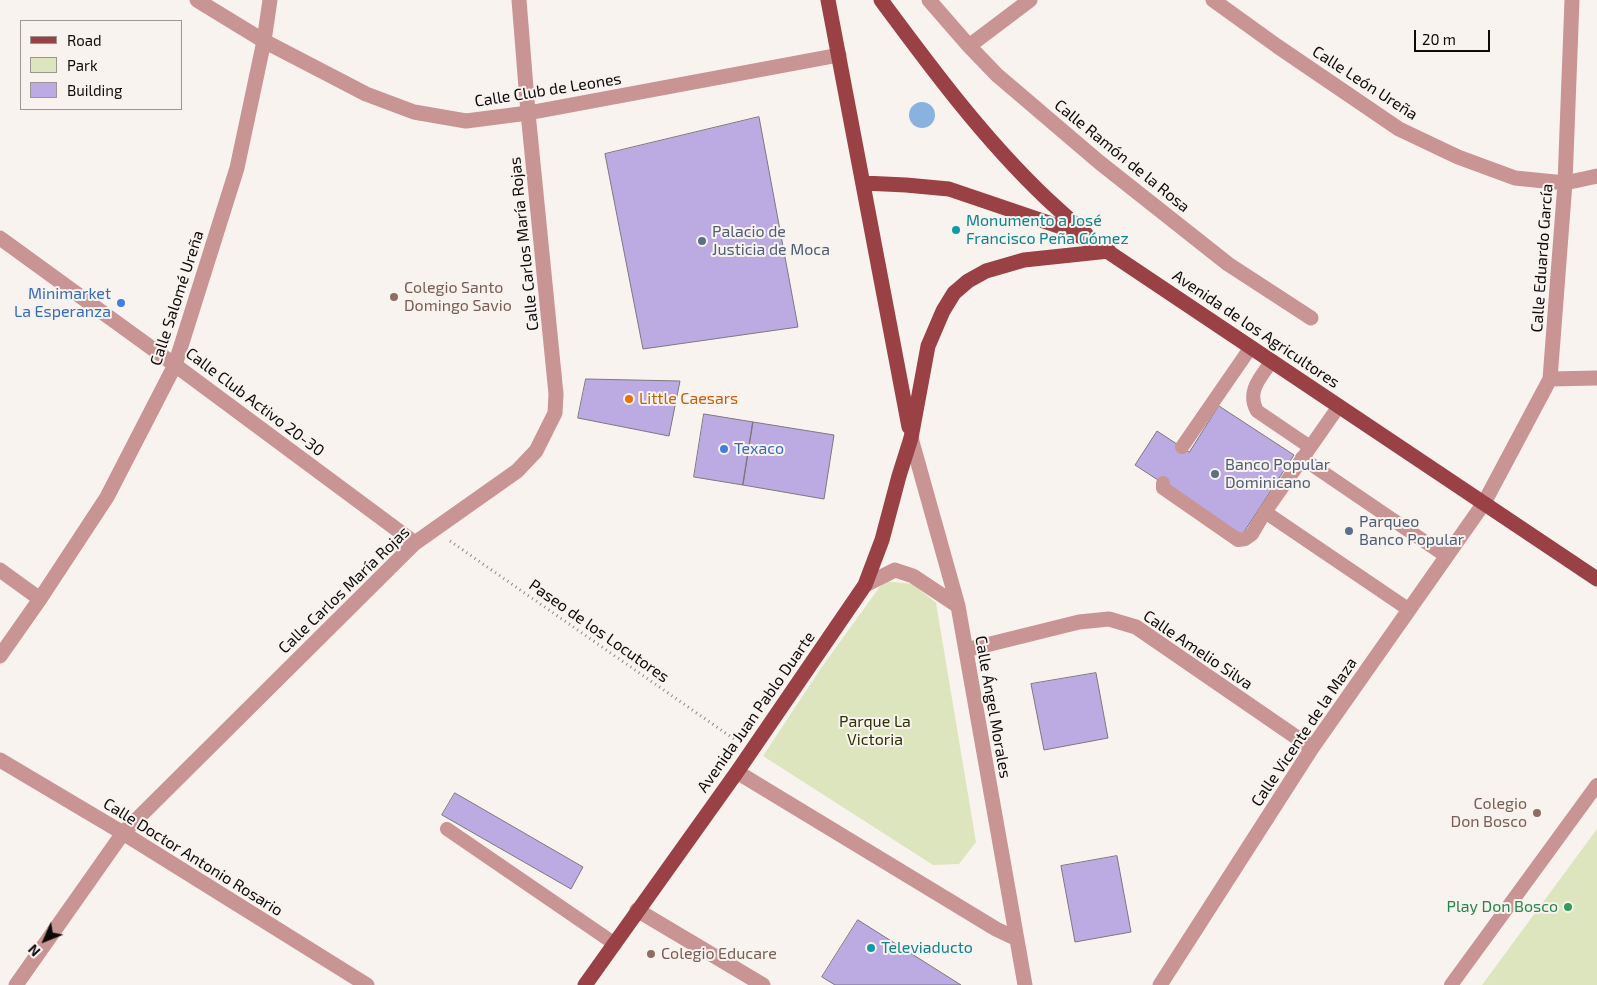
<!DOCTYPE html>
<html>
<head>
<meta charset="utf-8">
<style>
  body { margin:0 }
  #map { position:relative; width:1597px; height:985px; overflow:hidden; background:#f9f3ef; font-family:"Exo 2",sans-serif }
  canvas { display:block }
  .legend { position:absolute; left:20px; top:20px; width:162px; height:90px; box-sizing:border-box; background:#f9f3ef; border:1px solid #9b9693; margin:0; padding:6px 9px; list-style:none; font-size:15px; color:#0d0b0a }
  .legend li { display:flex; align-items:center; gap:10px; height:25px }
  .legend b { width:25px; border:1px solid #9b9693 }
  .north { position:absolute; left:20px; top:915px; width:50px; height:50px; -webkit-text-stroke:4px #f9f3ef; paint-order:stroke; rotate:226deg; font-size:14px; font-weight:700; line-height:20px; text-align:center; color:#0d0b0a }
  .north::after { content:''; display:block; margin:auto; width:18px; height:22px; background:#0d0b0a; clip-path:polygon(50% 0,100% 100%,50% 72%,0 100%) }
  .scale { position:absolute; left:1414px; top:30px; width:76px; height:22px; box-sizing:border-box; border:2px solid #0d0b0a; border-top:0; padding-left:6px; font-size:15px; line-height:18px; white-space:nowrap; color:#0d0b0a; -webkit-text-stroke:4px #f9f3ef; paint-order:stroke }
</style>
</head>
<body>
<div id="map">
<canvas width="1597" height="985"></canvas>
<ul class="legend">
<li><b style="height:6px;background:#9a4146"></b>Road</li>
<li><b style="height:14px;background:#dce5be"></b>Park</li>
<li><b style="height:14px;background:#bcabe3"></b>Building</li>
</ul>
<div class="north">N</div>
<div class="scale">20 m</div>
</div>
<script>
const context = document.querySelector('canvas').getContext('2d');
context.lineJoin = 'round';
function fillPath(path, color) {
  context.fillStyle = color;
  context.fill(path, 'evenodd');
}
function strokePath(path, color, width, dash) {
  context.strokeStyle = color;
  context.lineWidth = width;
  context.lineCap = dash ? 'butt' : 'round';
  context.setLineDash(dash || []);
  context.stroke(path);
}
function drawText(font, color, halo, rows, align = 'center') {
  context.font = font + ' "Exo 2",sans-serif';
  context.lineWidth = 4;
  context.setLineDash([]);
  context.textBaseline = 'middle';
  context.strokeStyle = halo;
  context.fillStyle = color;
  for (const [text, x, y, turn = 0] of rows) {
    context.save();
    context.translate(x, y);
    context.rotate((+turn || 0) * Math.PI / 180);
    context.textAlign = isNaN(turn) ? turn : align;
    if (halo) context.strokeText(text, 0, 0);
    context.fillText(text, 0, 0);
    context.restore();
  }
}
fillPath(new Path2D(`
  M884,581l29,3 23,19 40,239 -17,22 -26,1 -170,-109 58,-88z
  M1597,829v156h-115z`), '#dce5be');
fillPath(new Path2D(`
  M909 115a13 13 0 1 1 26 0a13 13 0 1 1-26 0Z`), '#8ab2e0');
const building = new Path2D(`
  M759,117l39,210 -155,22 -38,-195z
  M586,379l94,2 -11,55 -91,-18z
  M1219,406l75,49 -52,80 -107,-70 22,-34 32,21z
  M704,414l49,8 -10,63 -49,-8z
  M753,422l81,13 -10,64 -81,-14z
  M1096,673l12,65 -64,12 -13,-66z
  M455,793l128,74 -12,22 -129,-74z
  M1117,856l14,76 -56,10 -14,-76z
  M858,920l103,65h-126l-13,-8z`);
fillPath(building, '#bcabe3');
strokePath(building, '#7a787e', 1);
strokePath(new Path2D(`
  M450,541l284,198`), '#8d8986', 3, [1, 4]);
strokePath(new Path2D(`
  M1272,361c-11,16 -26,30 -15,50l53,36
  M1182,447l69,-100
  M1302,458l144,98
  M1163,483v5l75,52 7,-1 7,-5 13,-22 74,-106
  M1265,512l143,97
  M447,829l168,115
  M1451,985l146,-200`), '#c89494', 14);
strokePath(new Path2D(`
  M197,0l67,41 102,53 48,18 52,9 62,-8 311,-58
  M929,0l40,46 28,29 102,87 129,102 83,54
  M1213,0l64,46 122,83 59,28 57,21 50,5 32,-7
  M969,46l61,-46
  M0,238l175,127 240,178
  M1550,379l47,-1
  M911,438l47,168 67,379
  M0,570l40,29
  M865,585l30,-15 18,6 45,30
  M966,650l113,-28 30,-3 27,8 176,121
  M0,656l40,-57 67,-102 68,-132 62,-197 27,-127 6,-41
  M0,760l123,73 244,152
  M737,772l259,157 21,10
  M637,910l126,75
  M16,985l107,-152 292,-290 102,-72 19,-20 19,-38 1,-19 -28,-281 -9,-113
  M1160,985l152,-237 172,-245 66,-124 15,-196 7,-183`), '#c89494', 15);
strokePath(new Path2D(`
  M828,0l81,427
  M881,0c51,69 103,139 165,198 13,12 26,24 40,36
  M863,183l43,2 43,4 112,38 37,18 499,334
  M585,985l152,-213 128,-187 17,-45 17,-64 12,-38 17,-92 15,-35 11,-18 14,-12 18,-10 38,-11 85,-9`), '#9a4146', 15);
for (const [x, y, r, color] of [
  [956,230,5,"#0f9aa8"],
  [702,241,5,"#5c6f8a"],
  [394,297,5,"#8d6e63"],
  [121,303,5,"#3f7fe0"],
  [629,399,5,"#e8710a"],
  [724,449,5,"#3f7fe0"],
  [1215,474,5,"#5c6f8a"],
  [1349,531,5,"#5c6f8a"],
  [1537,813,5,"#8d6e63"],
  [1568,907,5,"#2e9e5b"],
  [871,948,5,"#0f9aa8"],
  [651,954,5,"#8d6e63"]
]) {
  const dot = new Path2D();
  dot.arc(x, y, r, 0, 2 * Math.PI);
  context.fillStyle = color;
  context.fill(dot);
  strokePath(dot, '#f9f3ef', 2);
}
drawText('16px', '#0d0b0a', '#f9f3ef', [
  ["Calle León Ureña",1365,83,33],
  ["Calle Club de Leones",548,90,-9],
  ["Calle Ramón de la Rosa",1122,156,39],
  ["Calle Carlos María Rojas",524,244,-96],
  ["Calle Eduardo García",1542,258,-86],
  ["Calle Salomé Ureña",177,298,-72],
  ["Avenida de los Agricultores",1256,329,34],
  ["Calle Club Activo 20-30",255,402,37],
  ["Calle Carlos María Rojas",344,590,-44],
  ["Paseo de los Locutores",599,631,35],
  ["Calle Amelio Silva",1198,650,34],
  ["Calle Ángel Morales",993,707,80],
  ["Avenida Juan Pablo Duarte",756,712,-55],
  ["Calle Vicente de la Maza",1304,732,-56],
  ["Calle Doctor Antonio Rosario",193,857,32]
]);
drawText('16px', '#0d838f', '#f9f3ef', [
  ["Monumento a José",966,221],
  ["Francisco Peña Gómez",966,239],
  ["Televiaducto",881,948]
], 'left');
drawText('16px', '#4e5e75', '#f9f3ef', [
  ["Palacio de",712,232],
  ["Justicia de Moca",712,250],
  ["Banco Popular",1225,465],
  ["Dominicano",1225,483],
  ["Parqueo",1359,522],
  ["Banco Popular",1359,540]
], 'left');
drawText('16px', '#785e54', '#f9f3ef', [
  ["Colegio Santo",404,288],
  ["Domingo Savio",404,306],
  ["Colegio",1527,804,"right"],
  ["Don Bosco",1527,822,"right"],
  ["Colegio Educare",661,954]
], 'left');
drawText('16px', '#366cbe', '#f9f3ef', [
  ["Minimarket",111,294],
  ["La Esperanza",111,312],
  ["Texaco",734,449,"left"]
], 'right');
drawText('16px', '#c56008', '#f9f3ef', [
  ["Little Caesars",639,399]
], 'left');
drawText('16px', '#2b3103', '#f9f3ef', [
  ["Parque La",875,722],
  ["Victoria",875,740]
]);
drawText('16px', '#27864d', '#f9f3ef', [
  ["Play Don Bosco",1558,907]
], 'right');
</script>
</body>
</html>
